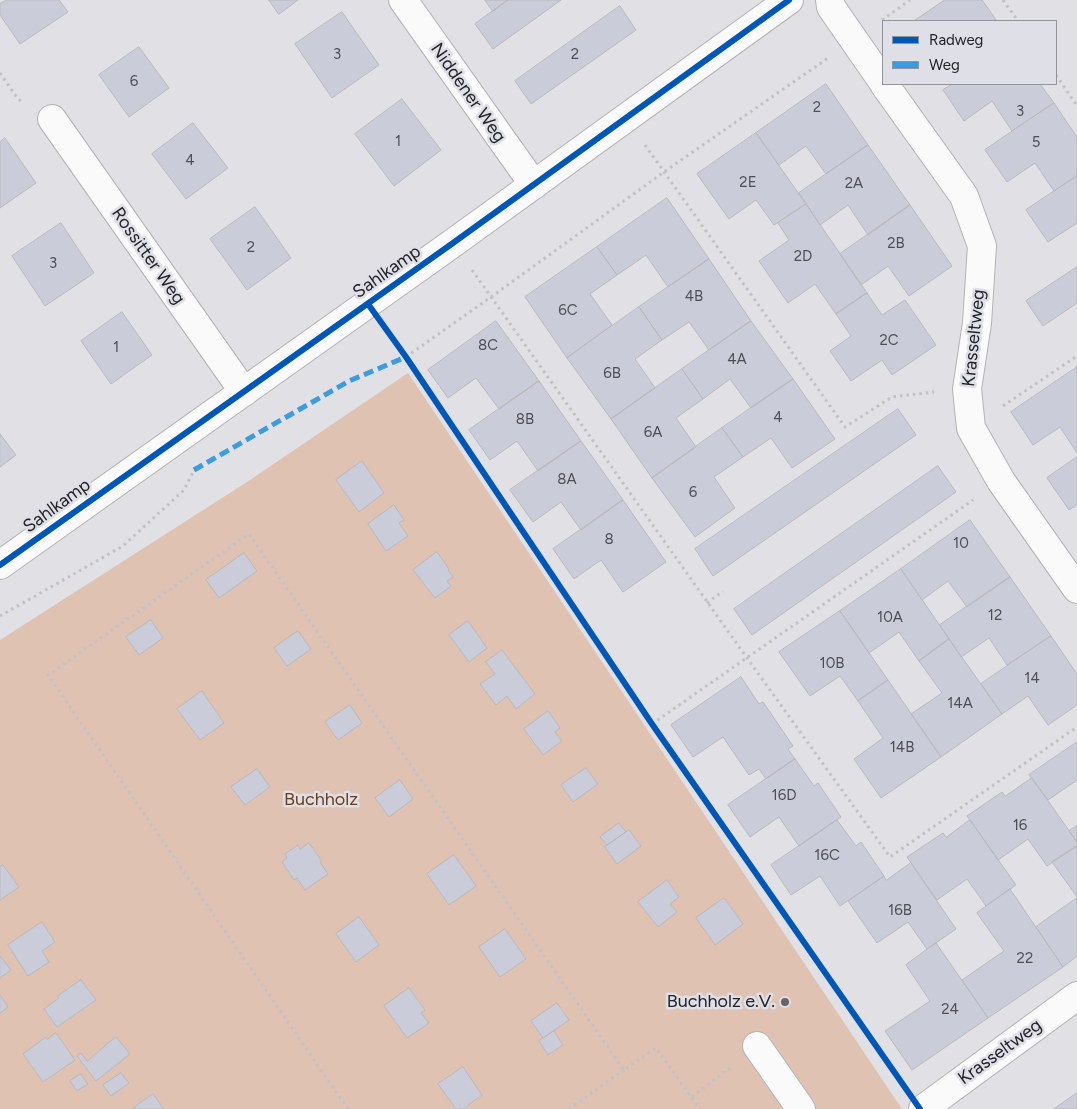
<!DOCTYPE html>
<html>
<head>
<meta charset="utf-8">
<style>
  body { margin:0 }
  #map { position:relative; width:1077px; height:1109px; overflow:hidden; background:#e0e0e5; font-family:Figtree,sans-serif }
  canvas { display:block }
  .legend { position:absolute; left:882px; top:20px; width:175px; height:65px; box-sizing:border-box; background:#dedfe7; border:1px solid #93949a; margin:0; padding:6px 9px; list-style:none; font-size:15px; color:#232326 }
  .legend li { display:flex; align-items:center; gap:10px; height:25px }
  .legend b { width:25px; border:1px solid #93949a }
</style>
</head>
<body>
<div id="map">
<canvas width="1077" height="1109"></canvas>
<ul class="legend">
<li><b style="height:6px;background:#0057b8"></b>Radweg</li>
<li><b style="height:6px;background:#3c9ce0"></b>Weg</li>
</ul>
</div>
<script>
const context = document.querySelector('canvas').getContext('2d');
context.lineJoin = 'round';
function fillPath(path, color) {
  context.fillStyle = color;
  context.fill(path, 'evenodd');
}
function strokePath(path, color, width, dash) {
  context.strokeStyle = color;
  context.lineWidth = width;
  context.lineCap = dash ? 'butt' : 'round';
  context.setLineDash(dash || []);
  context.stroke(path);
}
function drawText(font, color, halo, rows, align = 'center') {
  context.font = font + ' Figtree,sans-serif';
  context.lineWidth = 5;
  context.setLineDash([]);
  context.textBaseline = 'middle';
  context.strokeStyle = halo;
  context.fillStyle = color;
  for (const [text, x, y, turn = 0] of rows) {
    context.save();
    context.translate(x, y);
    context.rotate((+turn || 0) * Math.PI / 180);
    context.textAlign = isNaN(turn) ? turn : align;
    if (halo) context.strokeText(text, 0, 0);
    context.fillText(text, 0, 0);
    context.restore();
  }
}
fillPath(new Path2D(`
  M408,373l494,736h-902v-469l247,-158z`), '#dfc2b2');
const building = new Path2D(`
  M7,0h52l9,12 -48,32 -20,-29v-11z
  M269,0h29l-19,14z
  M485,0h23l-15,11z
  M508,0h53l-68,49 -18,-25z
  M945,0h37l15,21h-83z
  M620,6l16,24 -105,74 -16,-23z
  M342,12l37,53 -47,33 -37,-54z
  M139,47l30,41 -40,29 -30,-42z
  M826,84l42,61 -42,29 -20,-28 -27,19 -23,-32z
  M953,84h87l14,19 -42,28 -20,-30 -28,20 -21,-31z
  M402,99l39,51 -47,36 -39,-52z
  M1054,103l23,34v39l-23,15 -19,-28 -28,19 -22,-32z
  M193,123l35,45 -42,31 -34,-45z
  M756,133l50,71 -32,21 -18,-25 -27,19 -32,-45z
  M5,138l31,45 -36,25v-66z
  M868,145l42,60 -42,30 -20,-30 -28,20 -21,-32z
  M1077,176v47l-29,19 -22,-32z
  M667,198l42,61 -41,28 -22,-32 -29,20 -20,-28z
  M806,204l61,89 -31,21 -21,-30 -27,19 -29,-42 30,-21 -11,-17z
  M910,205l42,61 -43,30 -21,-30 -27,19 -21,-31z
  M255,207l36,51 -44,32 -37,-51z
  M61,223l33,50 -49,33 -33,-50z
  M597,247l20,28 -27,19 22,31 -45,33 -42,-61z
  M709,259l42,62 -42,29 -20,-28 -27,18 -23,-33z
  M1077,267v36l-34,23 -17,-25z
  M867,293l15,22 23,-15 31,45 -44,30 -10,-15 -31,21 -21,-30 21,-15 -15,-22z
  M639,307l23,33 -27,19 20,29 -44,31 -44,-61z
  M122,312l30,43 -41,29 -30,-43z
  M496,321l43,60 -40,28 -23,-31 -28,20 -20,-28z
  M751,321l42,58 -42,29 -21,-29 -27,20 -21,-30z
  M1077,367v86l-17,-26 -27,18 -22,-33z
  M682,369l21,30 -27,19 20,29 -44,31 -41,-59z
  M793,379l42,60 -43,29 -21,-30 -28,19 -21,-29z
  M539,381l42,60 -43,30 -21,-30 -27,19 -21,-30z
  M898,409l18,26 -203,141 -18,-27z
  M722,428l21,29 -29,20 21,31 -40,29 -43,-59z
  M0,434l16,21 -16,12z
  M581,441l42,59 -42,30 -20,-28 -28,20 -23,-32z
  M1077,457v48l-8,5 -22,-32z
  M362,461l22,32 -25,19 -23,-32z
  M938,466l18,26 -204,143 -18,-26z
  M623,500l43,62 -43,30 -22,-32 -27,19 -21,-30z
  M394,505l10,15 -5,3 9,13 -22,15 -18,-27z
  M970,520l40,57 -43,30 -19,-26 -26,19 -21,-31z
  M437,552l12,17 -1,1 5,7 -6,4 4,5 -16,12 -22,-28z
  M244,553l13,18 -38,27 -13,-18z
  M901,569l48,70 -30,22 -20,-29 -30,21 -29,-42z
  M1010,577l41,59 -44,29 -18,-27 -28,19 -21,-32z
  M840,611l48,69 -30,21 -18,-25 -30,20 -31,-44z
  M151,620l12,18 -24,17 -13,-18z
  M468,621l19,27 -18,14 -20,-27z
  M298,631l13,18 -24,17 -13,-18z
  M1051,636l26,38v31l-29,20 -20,-29 -26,18 -21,-30z
  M949,639l53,75 -61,43 -30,-43 31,-21 -23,-32z
  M502,650l33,44 -19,15 -9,-13 -11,9 -16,-21 15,-10 -9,-12z
  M741,677l18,27 4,-2 30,44 -5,3 7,10 -29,20 -7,-10 -10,6 -26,-38 -30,20 -22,-32z
  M888,680l53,77 -60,41 -27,-39 29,-21 -25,-37z
  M202,691l22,32 -24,17 -23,-31z
  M350,705l12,18 -24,17 -13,-18z
  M548,711l12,17 -5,4 7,9 -19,14 -19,-26z
  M1077,742v38l-29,20 -19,-25z
  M795,759l19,27 4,-3 23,34 -42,29 -20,-29 -29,20 -22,-32z
  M586,768l12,16 -25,18 -12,-17z
  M257,769l13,18 -25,18 -14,-18z
  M1032,778l45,64v4l-30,20 -19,-27 -30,21 -31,-44 35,-24 3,4z
  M400,780l13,19 -24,18 -14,-19z
  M837,820l19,26 5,-4 23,34 -44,30 -20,-30 -29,19 -20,-30z
  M970,820l46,65 -30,21 -19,-27 -30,21 -30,-43 36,-24 3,4z
  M619,823l7,9 -19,13 -7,-8z
  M1077,826v16l-8,-11z
  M629,830l12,16 -24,18 -12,-17z
  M309,843l13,18 -2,1 8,12 -23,16 -8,-12 -3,2 -12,-18 5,-4 -2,-4 13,-9 2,4z
  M1077,846v51l-25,-35z
  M454,855l22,31 -27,19 -22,-31z
  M911,863l45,66 -29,20 -19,-27 -31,21 -29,-42 36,-25 2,4z
  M3,865l16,22 -19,13v-33z
  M667,880l12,17 -9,7 7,8 -19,15 -20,-25z
  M1010,889l53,78 -75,51 -26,-38 42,-29 -27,-38z
  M724,898l19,26 -28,21 -19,-27z
  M1077,898v58l-14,11 -27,-40z
  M359,917l20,28 -23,17 -20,-28z
  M42,922l13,20 -13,9 7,11 -21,14 -20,-31z
  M505,929l21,30 -26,18 -21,-30z
  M936,943l52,75 -76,52 -27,-39 45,-30 -24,-36z
  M0,956l11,14 -11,8z
  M81,980l15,20 -39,27 -13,-18 15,-11 -1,-2z
  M409,988l16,22 -4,3 8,10 -22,15 -23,-32z
  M0,995l8,12 -8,6z
  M557,1003l12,17 -26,18 -12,-17z
  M554,1031l9,14 -15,10 -9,-14z
  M56,1033l19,27 -32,22 -20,-28 23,-17 1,2z
  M116,1037l14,17 -34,27 -19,-25 4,-3 6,8z
  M463,1067l19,28 -19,14h-7l-18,-25z
  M121,1073l8,10 -18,13 -8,-11z
  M81,1074l7,10 -11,7 -7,-10z
  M1077,1093v16h-23z
  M153,1094l11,15h-32z`);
fillPath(building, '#caccda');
strokePath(building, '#b9b9bc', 1);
const minor = new Path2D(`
  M403,0l131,185
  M830,0l1,7 52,75
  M884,84l80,112 18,50 -5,77 -10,66 4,39 30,53 76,108
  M52,119l192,273
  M0,565l453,-322 336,-243
  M757,1046l44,63
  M923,1109l154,-113`);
strokePath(minor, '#b3b3b6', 30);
strokePath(new Path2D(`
  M1003,0l15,21
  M882,20l28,-20
  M0,73l18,26 6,4
  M1056,75l21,31
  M645,145l200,282 47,-30 42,-5
  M472,270l275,388 143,199 187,-130
  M406,357l85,-60 173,-125 164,-114
  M1003,406l74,-50
  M707,603l16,-12
  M0,616l123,-70 61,-56 10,-20
  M652,724l321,-224
  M692,1097l39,-30
  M348,1109l-300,-434 201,-141 375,536 32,-22 44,61
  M569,1109l55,-39`), '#c2c2c3', 3, [2.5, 4]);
strokePath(minor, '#fafafb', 28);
strokePath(new Path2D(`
  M194,470l155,-89 57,-24`), '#3c9ce0', 5, [10, 5]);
strokePath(new Path2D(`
  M368,304l38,53 246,367 268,385
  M0,565l453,-322 336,-243`), '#0057b8', 6);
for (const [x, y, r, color] of [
  [785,1002,5,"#656569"]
]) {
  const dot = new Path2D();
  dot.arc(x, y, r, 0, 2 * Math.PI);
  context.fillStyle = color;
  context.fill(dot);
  strokePath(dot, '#dedfe7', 2);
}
drawText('15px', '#4e4f55', null, [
  ["3",337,55],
  ["2",575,55],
  ["6",134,82],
  ["2",817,108],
  ["3",1020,112],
  ["1",398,142],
  ["5",1036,143],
  ["4",190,161],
  ["2E",748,183],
  ["2A",854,184],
  ["2B",896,244],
  ["2",251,248],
  ["2D",803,257],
  ["3",53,264],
  ["4B",694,297],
  ["6C",568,311],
  ["2C",889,341],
  ["8C",488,346],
  ["1",116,348],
  ["4A",737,360],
  ["6B",612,374],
  ["4",778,418],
  ["8B",525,420],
  ["6A",653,433],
  ["8A",567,480],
  ["6",693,493],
  ["8",609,540],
  ["10",961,544],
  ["12",995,616],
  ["10A",890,618],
  ["10B",832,664],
  ["14",1032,679],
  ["14A",960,704],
  ["14B",902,748],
  ["16D",784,796],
  ["16",1020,826],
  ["16C",827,856],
  ["16B",900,911],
  ["22",1025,959],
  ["24",950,1010]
]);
drawText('18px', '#232326', '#dedfe7', [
  ["Niddener Weg",468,93,55],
  ["Rossitter Weg",148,256,55],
  ["Sahlkamp",387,272,-35],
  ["Krasseltweg",974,338,-84],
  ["Sahlkamp",57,506,-36],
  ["Krasseltweg",1000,1052,-36]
]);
drawText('18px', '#723b11', '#dedfe7', [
  ["Buchholz",321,800]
]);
drawText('18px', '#232326', '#dedfe7', [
  ["Buchholz e.V.",775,1002]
], 'right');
</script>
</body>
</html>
